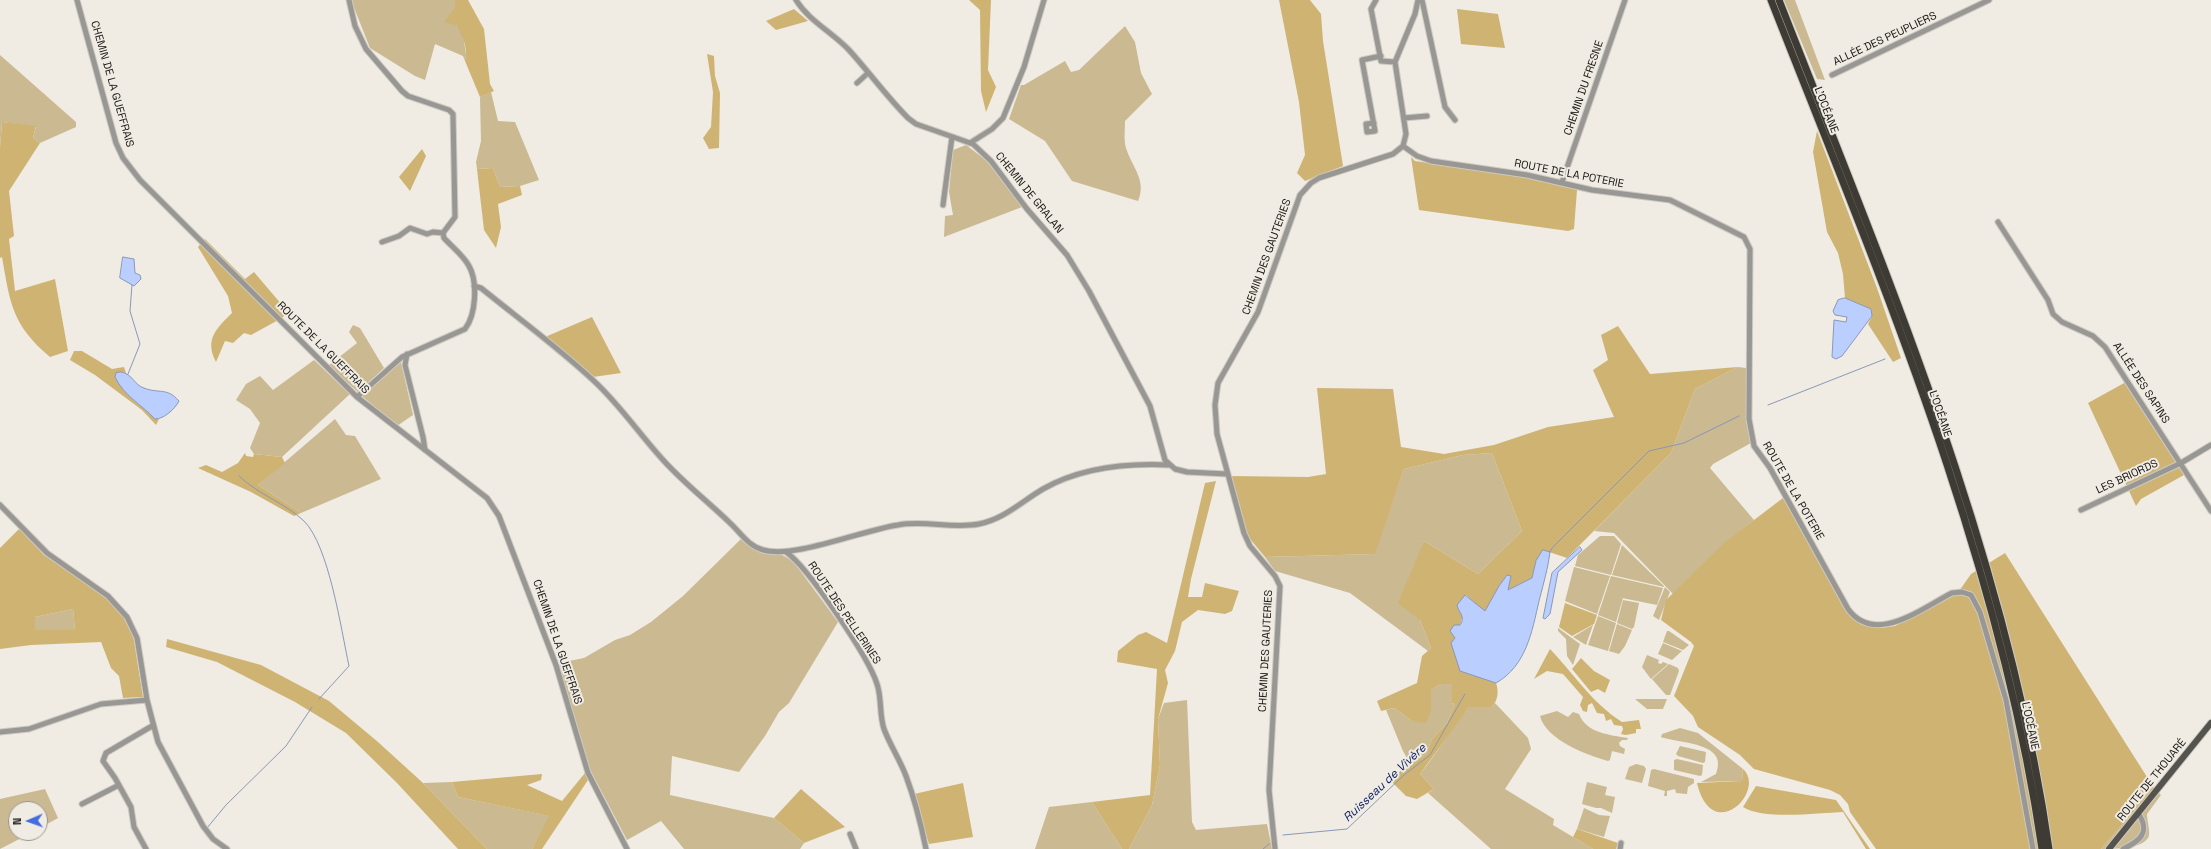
<!DOCTYPE html>
<html>
<head>
<meta charset="utf-8">
<style>
  body { margin:0 }
  #map { position:relative; width:2211px; height:849px; overflow:hidden; background:#f0ece3; font-family:"Space Grotesk",sans-serif }
  canvas { display:block }
  .north { position:absolute; left:8px; top:801px; width:40px; height:40px; box-sizing:border-box; background:#f0ece3; border:1px solid #99968f; border-radius:50%; rotate:268deg; font-size:11px; font-weight:700; line-height:16px; text-align:center; color:#171512 }
  .north::after { content:''; display:block; margin:auto; width:14px; height:18px; background:#446ddf; clip-path:polygon(50% 0,100% 100%,50% 72%,0 100%) }
</style>
</head>
<body>
<div id="map">
<canvas width="2211" height="849"></canvas>
<div class="north">N</div>
</div>
<script>
const context = document.querySelector('canvas').getContext('2d');
context.lineJoin = 'round';
function fillPath(path, color) {
  context.fillStyle = color;
  context.fill(path, 'evenodd');
}
function strokePath(path, color, width, dash) {
  context.strokeStyle = color;
  context.lineWidth = width;
  context.lineCap = dash ? 'butt' : 'round';
  context.setLineDash(dash || []);
  context.stroke(path);
}
function drawText(font, color, halo, rows, align = 'center') {
  context.font = font + ' "Space Grotesk",sans-serif';
  context.lineWidth = 4;
  context.setLineDash([]);
  context.textBaseline = 'middle';
  context.strokeStyle = halo;
  context.fillStyle = color;
  for (const [text, x, y, turn = 0] of rows) {
    context.save();
    context.translate(x, y);
    context.rotate((+turn || 0) * Math.PI / 180);
    context.textAlign = isNaN(turn) ? turn : align;
    if (halo) context.strokeText(text, 0, 0);
    context.fillText(text, 0, 0);
    context.restore();
  }
}
fillPath(new Path2D(`
  M351,0h104l1,25 7,9 3,21 -1,6 -2,-5 -28,-12 -10,36 -10,-4 -45,-28z
  M1784,0h11l30,80 -8,-1z
  M1125,26l10,16 6,31 11,21 -27,27c0,7 -1,16 0,23 4,20 23,35 13,57l-66,-20 -27,-40 -36,-22 12,-34h3l41,-24 6,11 8,-2z
  M0,55l76,67v5l-36,16 -7,-5 3,-11 -34,-5 -2,26z
  M491,92l7,29 17,1 24,58 -19,6 -20,1 -7,-19 -16,1 -1,-7 5,-21 -1,-44z
  M966,145l21,16 35,46 -78,30 1,-21 8,-1 -4,-23 4,-42z
  M353,325l7,3 24,40 -26,24 -30,-26 29,-23 -8,-11z
  M314,360l36,34 -68,63 -28,-3 -4,-6 10,-25 -10,-14 -14,-9 10,-16 14,-8 13,14z
  M401,362l12,53 -16,11 -35,-30z
  M1738,367l8,1v52l5,23 -38,21 -3,4 44,52 -28,22 -53,52 -59,-61 -20,-2 77,-78 24,-64z
  M335,419l11,16 9,1 26,43 -80,34 -43,-28z
  M1492,453l30,78 -44,43 -54,-33 -4,12v67l11,28 -3,3 -78,-58 -75,-22 -10,-14 109,-3 30,-85 59,-14z
  M1600,536h14l7,8 -10,31 -36,-9 3,-11z
  M741,539l20,14 21,2 11,6 45,61 -49,81 -10,9 -14,24 -26,36 -67,-16 -2,39 104,23 30,25 -4,6h-116l-23,-28 -34,19 -40,-76 -28,-101 25,-5 31,-18 15,-5 21,-13 32,-26z
  M1622,545l42,41v1l-52,-12z
  M1574,567l36,9 -13,38 -32,-13z
  M1611,576l52,12 -6,17 -40,-8 6,1 -7,24 -18,-7z
  M1665,587l5,5 -11,28 -6,-4z
  M1623,600l16,3 -5,24 -2,2 -15,-6z
  M73,609l2,21h-40v-13z
  M1598,616l18,7 -8,28 -20,-6z
  M1617,624l15,6 -7,16 -6,8 -10,-3z
  M1593,625l-7,20 -13,-8z
  M1558,628l22,16 -7,21 -6,-9 -1,-17 -8,-8z
  M1667,631h2l20,14 -6,5 -20,-8z
  M1663,643l19,8 -10,9 -14,-6z
  M1647,655l12,5 -1,3 3,1 2,-2 5,2 -17,15 -9,-12z
  M1669,664l9,4 1,3 -9,24h-4l-14,-16z
  M1441,684h12l-2,19 4,1 -8,19 -15,16 -6,15 -15,11 -8,-14 -17,-41 8,-2 18,13 19,-11v-20z
  M1635,699h32l-4,10h-16z
  M1187,700l5,122 4,8 71,-6 5,25h-143l23,-44 8,-40 -2,-46 6,-16z
  M1495,703l33,35 3,11 -26,40 49,30 -1,6 40,24h-102l-63,-56 6,-4 -14,-15c18,-22 31,-46 49,-67h23z
  M1557,711l11,6 5,-5 6,2c7,19 31,21 49,24l-1,2h-5l-3,3 1,3 5,3 -1,5 -12,-3 -2,9 -2,1c-21,-6 -62,-21 -68,-45z
  M1680,728l18,5 45,36 -1,12 -41,1 15,-8c13,-32 -35,-30 -55,-37l1,-3z
  M1680,746l26,6 -1,10 -2,1 -25,-7 -2,-2z
  M1677,759l26,6 -1,10 -2,1 -26,-6v-10z
  M1636,764l8,2 2,3 -4,14 -17,-4 4,-12z
  M1654,769l40,10v4l-6,4 -1,7 -11,-1 -1,-4 -8,2v5h-3l1,-5 -17,-5 3,-16z
  M452,782l6,15 92,19 -18,33h-45l-64,-66z
  M1587,782l20,5 -2,8 10,2 -3,16 -11,-5h-5l-14,-4z
  M2154,788l7,7 -14,19c0,6 3,16 2,22 -5,13 -34,13 -48,13z
  M45,789l13,29 -18,10v-19h-24v24h15l-31,16v-50z
  M1092,802l30,47h-87l14,-42z
  M1584,808l15,7 11,1 -6,21 -27,-8z`), '#cab991');
fillPath(new Path2D(`
  M455,0h13l16,29 6,55 4,7 -14,6 -15,-36c3,-13 -2,-26 -9,-36l-12,-3 11,-14z
  M969,0h22l-3,70 8,17 -10,25 -5,-21 -1,-81z
  M1279,0h31l11,14 2,27 20,125 -38,15 -8,-8 8,-18 -6,-53z
  M794,9l14,12 -32,9 -10,-9z
  M1457,9l41,5 7,34 -44,-4z
  M707,54l7,2 1,20 5,17 -1,55 -10,1 -6,-11 8,-11 2,-35z
  M2,122l34,4 -3,12 7,5 -31,48 5,45 -5,3 6,52 40,-12 13,72 -18,6c-38,-32 -40,-54 -48,-100l-2,1v-110z
  M1817,131l60,157 24,70 -8,4 -25,-38 4,-8 -1,-7 -26,-11 -2,-24 -5,-21 -11,-21 -14,-80z
  M422,149l4,7 -16,35 -11,-14z
  M1411,157l4,4 140,21 22,8 -3,39 -6,2 -149,-21z
  M493,168l7,19 20,-1 2,9 -24,9 3,23 -5,21 -12,-18 -7,-61z
  M205,239l40,40 9,-7 34,40 -6,6 -31,17 -7,-2 -11,10 -8,-2 -9,21c-12,-23 1,-34 16,-49l-4,-17 -30,-49z
  M592,317l29,56 -28,4 -48,-40z
  M1618,326l32,48 88,-7 -43,22 -24,64 -104,105 -24,-8 -7,11 -4,17 -24,12 2,-14 -3,-1 -8,11 -14,26 -19,-17 -8,14 5,6 -3,10 25,53 11,5c3,8 2,17 -4,24h-23l-49,67 14,15 -17,10 -11,-3 -15,-15 14,-15 6,-1 15,-11 6,-15 15,-16 8,-19 -4,-1 1,-19h-11l-10,6v20l-5,13 -14,-2 -18,-13 -13,3 -4,-10 40,-18 5,-27 9,-8 -11,-28 -22,-17 26,-62 54,33 44,-43 -30,-78 -29,2 -59,14 -29,85 -110,3 -19,-23 -17,-58 79,1 18,-3 -9,-86 76,1 8,58 43,7 50,-9 54,-18 66,-10 -21,-47 15,-10 -7,-25z
  M74,351h8l30,18 12,-2 2,6 -5,-1 13,29 10,7 11,11h4l-3,6 -14,-15 -47,-35 -25,-15z
  M2126,382l58,93 -43,24 -5,7 -48,-103z
  M245,453l1,3 7,1 1,-3 28,3 3,6 -27,22 43,28 -7,3 -43,-24 -53,-24 8,-3 16,7 16,-9z
  M1216,481l-25,98 -3,18h14l3,-14 34,8 -7,20 -7,3 -27,-4 -16,12 -7,29 -10,19 3,13 -10,36 2,46 -8,40 -23,44h-7l-30,-47 58,-7 7,-126 -40,-7 1,-11 20,-16 8,-3 21,11 38,-160z
  M1783,498l67,117 4,5 9,5 17,3 15,-2 62,-32 14,-20 34,-21 149,235 -53,61h-225l-26,-37 -2,-8 -8,-9 -10,-5 -76,-21 -14,-14 -42,-28 -5,-11 -19,-20 20,-50 -3,-4 -30,-22 5,-20 59,-58z
  M20,528l24,27 61,41 16,15 12,23 10,63 -20,1 -4,-22 -8,-8 -10,-26 -70,3 -31,4v-101zM73,609l2,21h-40v-13z
  M1565,603l32,12 -3,9 -22,12 -13,-9z
  M167,639l94,26 68,36 49,41 45,41 64,66h-29l-61,-66 -51,-50 -51,-31 -78,-40 -51,-15z
  M1550,649c24,25 42,54 72,73l17,-2 2,9h-5v4l-10,2 -5,-1 2,-5 -1,-3 -8,-1 -3,-6 -5,2 -2,-7 -7,-1 -5,-10 -4,2 -1,7 -4,-1 -3,-6 3,-8 -20,-23 -16,-3 -13,8z
  M1581,658l13,13 16,9 -5,13 -7,-4 -7,3 -19,-23z
  M1743,769c24,22 -31,77 -46,14l45,-2z
  M585,773l3,7 -46,69h-10l17,-33 -91,-19 -6,-15 90,-8 -1,6 -14,5 35,16z
  M963,783l10,54 -44,7 -15,-50z
  M1756,786l80,14 34,49h-4l-23,-37c-24,1 -81,8 -100,-5z
  M801,789l44,38 -41,16 -30,-25z
  M1577,829l41,14 -2,6h-23l-20,-12z`), '#ceb373');
const water = new Path2D(`
  M123,257l11,2 1,14 5,2 1,4 -7,7 -14,-8z
  M1845,298l26,11 1,7 -30,40 -6,3 -4,-2 2,-37 12,2 1,-5 -12,-2 -2,-4 5,-11z
  M121,372c12,2 13,13 23,16 15,6 23,-1 35,13 -4,8 -15,18 -24,18 -14,-15 -31,-23 -40,-42l1,-4z
  M1580,547l2,3 -24,22 -8,42 -5,5 -2,-1 9,-45z
  M1543,550l7,2c-2,17 -7,33 -11,49 -7,31 -13,65 -43,82l-36,-12 -9,-28 4,-5 -5,-7 4,-6h6c6,-9 -1,-11 -3,-20l8,-10 20,16 14,-25 8,-11 4,1 -3,14 24,-12 4,-17z`);
fillPath(water, '#bacfff');
strokePath(water, '#8997b8', 1);
strokePath(new Path2D(`
  M128,374l12,-30 -10,-33 2,-26
  M1768,405l117,-46
  M239,476c20,19 46,27 65,45 25,25 37,108 45,145l-30,33
  M1550,552l2,-4 97,-97 35,-8 55,-27
  M207,828l19,-23 60,-59 26,-39
  M1283,835l64,-6 57,-54 26,-20 35,-61
  M1263,849l6,-5`), '#8997b8', 1);
const minor = new Path2D(`
  M77,0l39,143 7,15 17,22 217,217 121,94 9,7 12,18 57,149 32,108 39,76
  M349,0l6,26 11,23 36,42 6,5 41,14 4,4 2,103 -12,16 1,5c8,9 19,17 25,28 9,16 7,49 -4,63l-63,28 -45,40
  M796,0c13,21 36,32 53,50 20,22 38,47 59,68l8,6 57,20 18,17 36,48 40,46 22,36 61,115 15,54 10,9 12,3 40,2
  M1376,0l-5,9 10,52 14,1
  M1422,0l23,107 10,13
  M1832,75l157,-75
  M857,83l11,-10
  M1404,118l23,-2
  M1374,123l-8,1 1,8 8,-1 -13,-71 19,-4
  M970,143l22,-14 11,-11 21,-51 20,-67
  M1403,146l14,10 14,5 96,14 65,15 78,10 74,37 6,12 -1,170 5,27 16,22 78,141c27,37 74,-1 104,-16l10,-1 9,3 9,17 26,88 27,149
  M1562,182l63,-182
  M943,205l9,-68
  M1998,222l50,78 5,14 9,8 31,14 12,11 106,164
  M382,242l17,-6 11,-8 17,6 6,-2 10,1
  M474,286l7,2c37,30 78,60 113,93 26,24 46,54 70,80 20,22 43,40 65,61 11,10 19,24 34,28 31,9 100,-20 135,-25 27,-5 54,4 81,-1 25,-5 42,-22 64,-35 37,-21 84,-26 126,-24
  M407,354l-2,11 18,72 2,13
  M0,505l47,48 61,43 19,21 10,21 10,62 11,42 45,84 10,13 14,10
  M2081,510l100,-47 30,-18
  M786,552c22,15 83,106 91,132 5,14 2,30 7,45 6,16 16,31 22,47 9,24 15,48 20,73
  M0,732l29,-3 72,-25 46,-4
  M82,804l37,-19
  M850,834l6,15
  M146,849l-12,-22 -3,-20 -16,-29 -12,-17 3,-8 46,-27
  M1275,849l-6,-59 11,-204 -5,-10 -25,-30 -6,-13 -27,-99 -2,-29 3,-22 40,-71 42,-117 11,-12 8,-5 74,-24 10,-8 3,-12 -11,-72 20,-48 3,-14
  M1620,849l1,-6
  M2123,849c17,-8 28,-17 15,-36`);
const major = new Path2D(`
  M2109,849l102,-126`);
const highway = new Path2D(`
  M1771,0c108,275 228,554 271,849
  M1779,0c107,274 228,555 270,849`);
strokePath(minor, '#cdcac2', 7);
strokePath(major, '#cdcac2', 8);
strokePath(highway, '#cdcac2', 9);
strokePath(minor, '#999794', 5);
strokePath(major, '#55534d', 6);
strokePath(highway, '#3e3b34', 7);
drawText('11px', '#171512', '#f0ece3', [
  ["ALLÉE DES PEUPLIERS",1885,39,-25],
  ["CHEMIN DE LA GUEFFRAIS",112,84,74],
  ["CHEMIN DU FRESNE",1584,88,-71],
  ["L’OCÉANE",1826,110,69],
  ["ROUTE DE LA POTERIE",1569,174,11],
  ["CHEMIN DE GRALAN",1029,193,51],
  ["CHEMIN DES GAUTERIES",1267,257,-70],
  ["ROUTE DE LA GUEFFRAIS",323,348,45],
  ["ALLÉE DES SAPINS",2141,383,57],
  ["L’OCÉANE",1940,414,71],
  ["LES BRIORDS",2127,477,-25],
  ["ROUTE DE LA POTERIE",1793,491,60],
  ["ROUTE DES PELLERINES",844,613,56],
  ["CHEMIN DE LA GUEFFRAIS",557,642,71],
  ["CHEMIN DES GAUTERIES",1266,651,-87],
  ["L’OCÉANE",2030,726,78],
  ["ROUTE DE THOUARÉ",2152,780,-51]
]);
drawText('italic 12px', '#0e2264', '#f0ece3', [
  ["Ruisseau de Vivère",1385,783,-43]
]);
</script>
</body>
</html>
